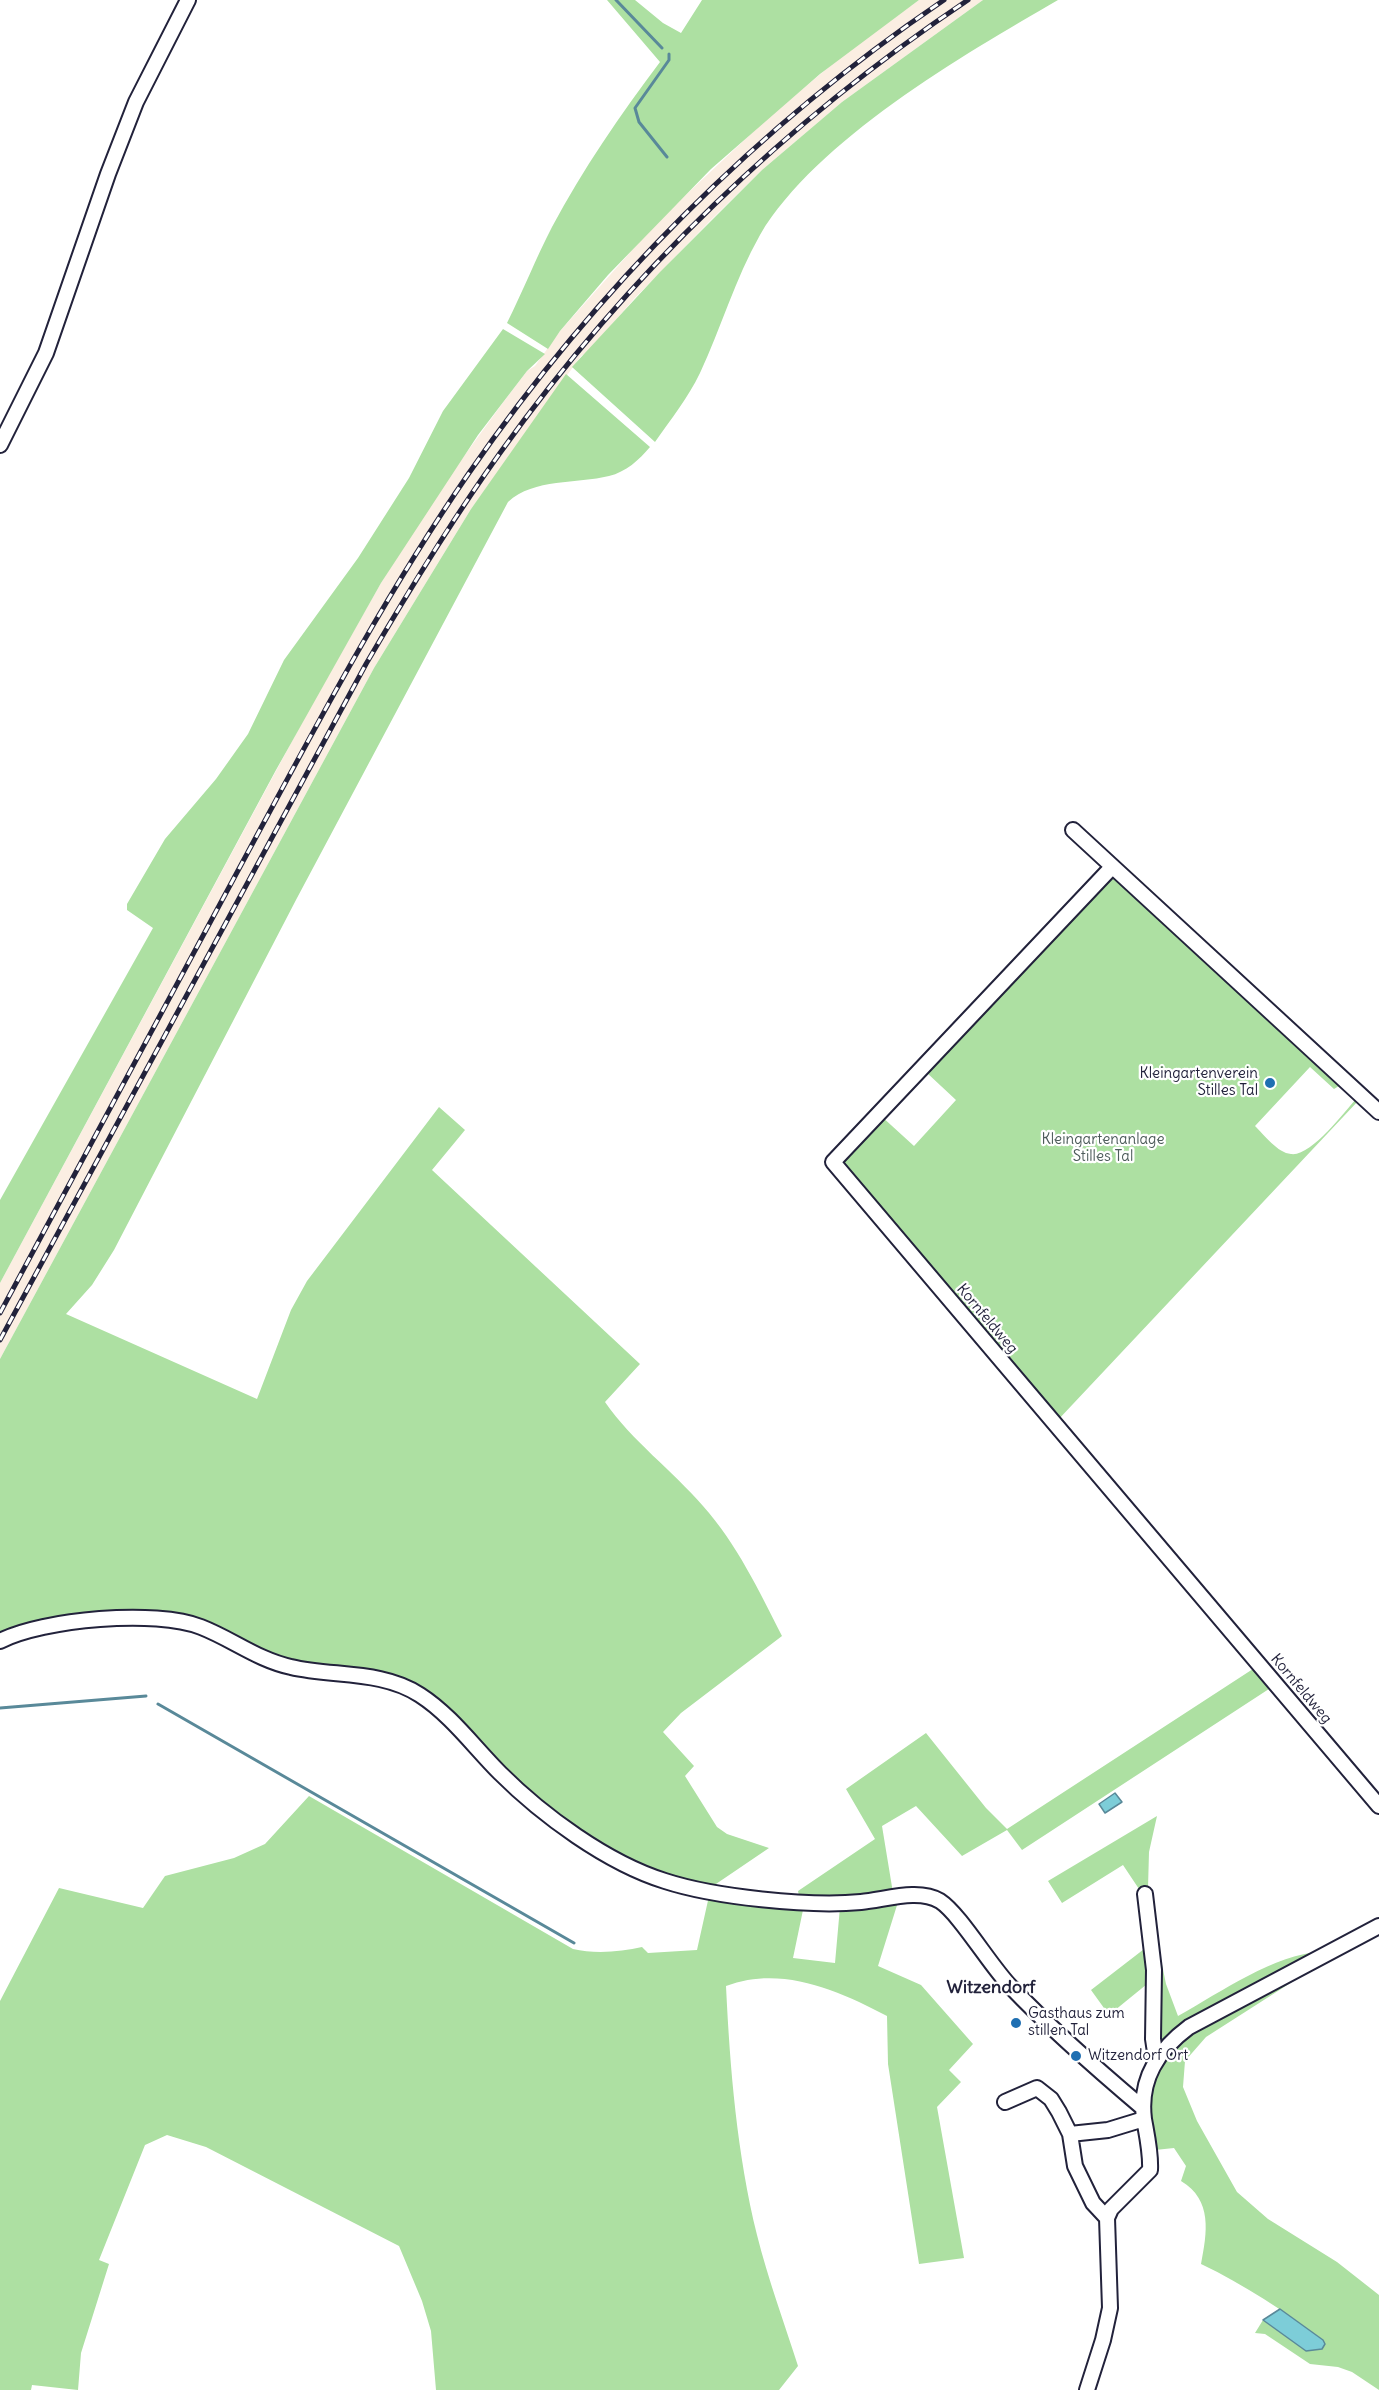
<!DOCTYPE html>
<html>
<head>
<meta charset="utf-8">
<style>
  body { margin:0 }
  canvas { display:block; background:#fff }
</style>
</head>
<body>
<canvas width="1379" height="2390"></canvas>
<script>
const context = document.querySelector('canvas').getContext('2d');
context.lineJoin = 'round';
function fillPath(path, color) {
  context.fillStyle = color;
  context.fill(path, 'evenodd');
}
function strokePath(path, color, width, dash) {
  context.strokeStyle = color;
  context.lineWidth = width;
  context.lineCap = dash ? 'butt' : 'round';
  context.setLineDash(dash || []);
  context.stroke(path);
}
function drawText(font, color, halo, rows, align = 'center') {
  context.font = font + ' Delius,sans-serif';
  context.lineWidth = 4.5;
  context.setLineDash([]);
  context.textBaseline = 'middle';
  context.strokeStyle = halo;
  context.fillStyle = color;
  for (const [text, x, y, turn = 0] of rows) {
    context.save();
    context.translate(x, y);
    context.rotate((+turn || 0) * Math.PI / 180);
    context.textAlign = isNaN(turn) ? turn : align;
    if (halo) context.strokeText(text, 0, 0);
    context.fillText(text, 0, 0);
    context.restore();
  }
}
fillPath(new Path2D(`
  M919,0h64l-141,102 -80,68 -51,50 -77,79 -47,54 -6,3 -110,153 -97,159 -374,691v-76l311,-577 70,-123 59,-94 62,-85 25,-33 8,-5 25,-35 100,-112 108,-101 80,-67z`), '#fbeee2');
fillPath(new Path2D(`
  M607,0h28l28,23 18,10 21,-33h217l-99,74 -109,95 -103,106 -48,56 -12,18 -41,-26c16,-32 29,-65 45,-96 31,-58 68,-112 108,-165z
  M983,0h75c-95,55 -242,140 -298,235 -25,44 -39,93 -60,138 -12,25 -29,46 -45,69l-83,-75 88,-95 102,-102 80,-68z
  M503,329l42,25 -18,17 -49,64 -97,148 -105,187 -276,513v-83l153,-272 -26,-18v-6l38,-65 51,-60 32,-45 36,-74 74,-102 51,-80 34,-67z
  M566,374l84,73c-11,13 -24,25 -41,29 -32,8 -75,2 -101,26l-211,396 -183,352 -22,35 -26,29 191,85 34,-89 16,-29 132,-174 26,23 -33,40 208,194 -35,38c27,39 67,68 98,104 34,38 56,85 79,130l-101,77 -18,19 31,34 -9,10 32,51 10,7 42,14 -56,38 -44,-9 -48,-20 -32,-20 -50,-36 -145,-127 -111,-14 -92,-43 -27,-5 -100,6 -33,4 -31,10v-273l374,-691 97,-159z
  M1108,877h7l227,207 -8,5 -24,-22 -55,59c9,9 23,27 36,28 20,3 53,-42 66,-56l2,2 -302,321 -212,-251 -2,-14 37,-41 34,31 42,-46 -30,-28z
  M1256,1667l16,20 -250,163 -15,-20 -45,26 -46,-50 -34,20 11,67 -33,4 -61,-1 -1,-5 77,-52 -29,-50 80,-56 60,75 21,21z
  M309,1796l264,153c21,5 48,3 69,-2l6,6 49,-3 12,-54 90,10 4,4 -10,48 42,5 5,-56 58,-5 -20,64 43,19 52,59 -24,26 12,12 -24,25 27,151 -45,6 -31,-200 -1,-48c-49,-26 -106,-51 -161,-30 4,83 11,168 31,249 11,44 27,87 41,131l-19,24h-343l-5,-59 -9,-30 -23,-55 -193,-99 -39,-12 -22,10 -46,115 10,4 -28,89 -3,37 -46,-5 -1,5h-31v-389l59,-113 84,20 22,-32 69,-18 31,-14z
  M1157,1816l-8,36 -1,36 -9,1 -16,-24 -61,38 -14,-22z
  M1154,1941l4,4 8,39 12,32c45,-25 94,-61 146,-65l-138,71 -26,22z
  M1148,1946l4,34 -43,35 -18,-25z
  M1328,1959l-122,78 -21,24 -2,26 14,34 40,71 31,27 69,43 42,33v95l-27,-18 -14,-5 -28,-3 -45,-30 -10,-1 8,-13 43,31 16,-2 1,-9c-39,-29 -78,-55 -122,-76 6,-31 12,-64 -20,-83l5,-15 -12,-18 -19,2c-2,-17 -9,-37 -7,-54 3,-61 131,-112 180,-137z`), '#ade0a2');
const water = new Path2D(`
  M1115,1793l7,9 -17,11 -6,-9z
  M1280,2309l43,31 2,4 -3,5 -16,2 -43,-31z`);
fillPath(water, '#7dcdd8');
strokePath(water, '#598999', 1.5);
strokePath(new Path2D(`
  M616,0l46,48
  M667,157l-28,-35 -4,-14 34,-48v-6
  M158,1704l416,239
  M0,1708l146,-12`), '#598999', 3);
const minor = new Path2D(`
  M0,445l46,-92 62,-179 28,-72 52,-102
  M1073,830l306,282
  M1112,867l-279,295 546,644
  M0,1641c43,-22 156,-32 201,-14 31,12 57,33 90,40 42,10 91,3 129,28 31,20 54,52 80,78 42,42 107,90 165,108 49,16 144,26 196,21 24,-2 57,-14 79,-1 20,13 51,66 71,86 41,43 87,83 132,121
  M1145,1894l9,76 -1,69 3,20
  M1005,2102l32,-14 14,11 8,13 11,22 5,32 18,37 14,15
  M1070,2134l38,-4 36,-11
  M1087,2390l16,-50 7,-32 -3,-90 4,-9 39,-39c1,-17 -3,-34 -6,-51 -5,-40 14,-69 45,-92l190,-101`);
strokePath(minor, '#22223b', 18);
strokePath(minor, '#fff', 14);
const rail = new Path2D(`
  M0,1313c78,-145 156,-290 234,-435 74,-137 146,-276 235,-405 127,-184 290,-348 475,-473
  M0,1340l366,-676c42,-72 85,-143 134,-211 127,-178 287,-332 468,-453`);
strokePath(rail, '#22223b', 5);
strokePath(rail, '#fff', 3, [9]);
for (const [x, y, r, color] of [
  [1270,1083,6,"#1f6fb2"],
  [1016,2023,6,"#1f6fb2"],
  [1076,2056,6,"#1f6fb2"]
]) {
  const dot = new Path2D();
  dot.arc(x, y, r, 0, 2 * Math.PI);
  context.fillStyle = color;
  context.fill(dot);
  strokePath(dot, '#fff', 2);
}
drawText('15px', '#22223b', '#fff', [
  ["Kleingartenverein",1258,1074,"right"],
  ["Stilles Tal",1258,1091,"right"],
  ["Gasthaus zum",1028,2014],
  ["stillen Tal",1028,2031],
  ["Witzendorf Ort",1088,2056]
], 'left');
drawText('15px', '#4c5b5a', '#fff', [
  ["Kleingartenanlage",1103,1140],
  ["Stilles Tal",1103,1157]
]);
drawText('15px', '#22223b', '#fff', [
  ["Kornfeldweg",987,1319,50],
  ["Kornfeldweg",1301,1689,50]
]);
drawText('bold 18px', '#22223b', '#fff', [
  ["Witzendorf",991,1988]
]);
</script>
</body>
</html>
